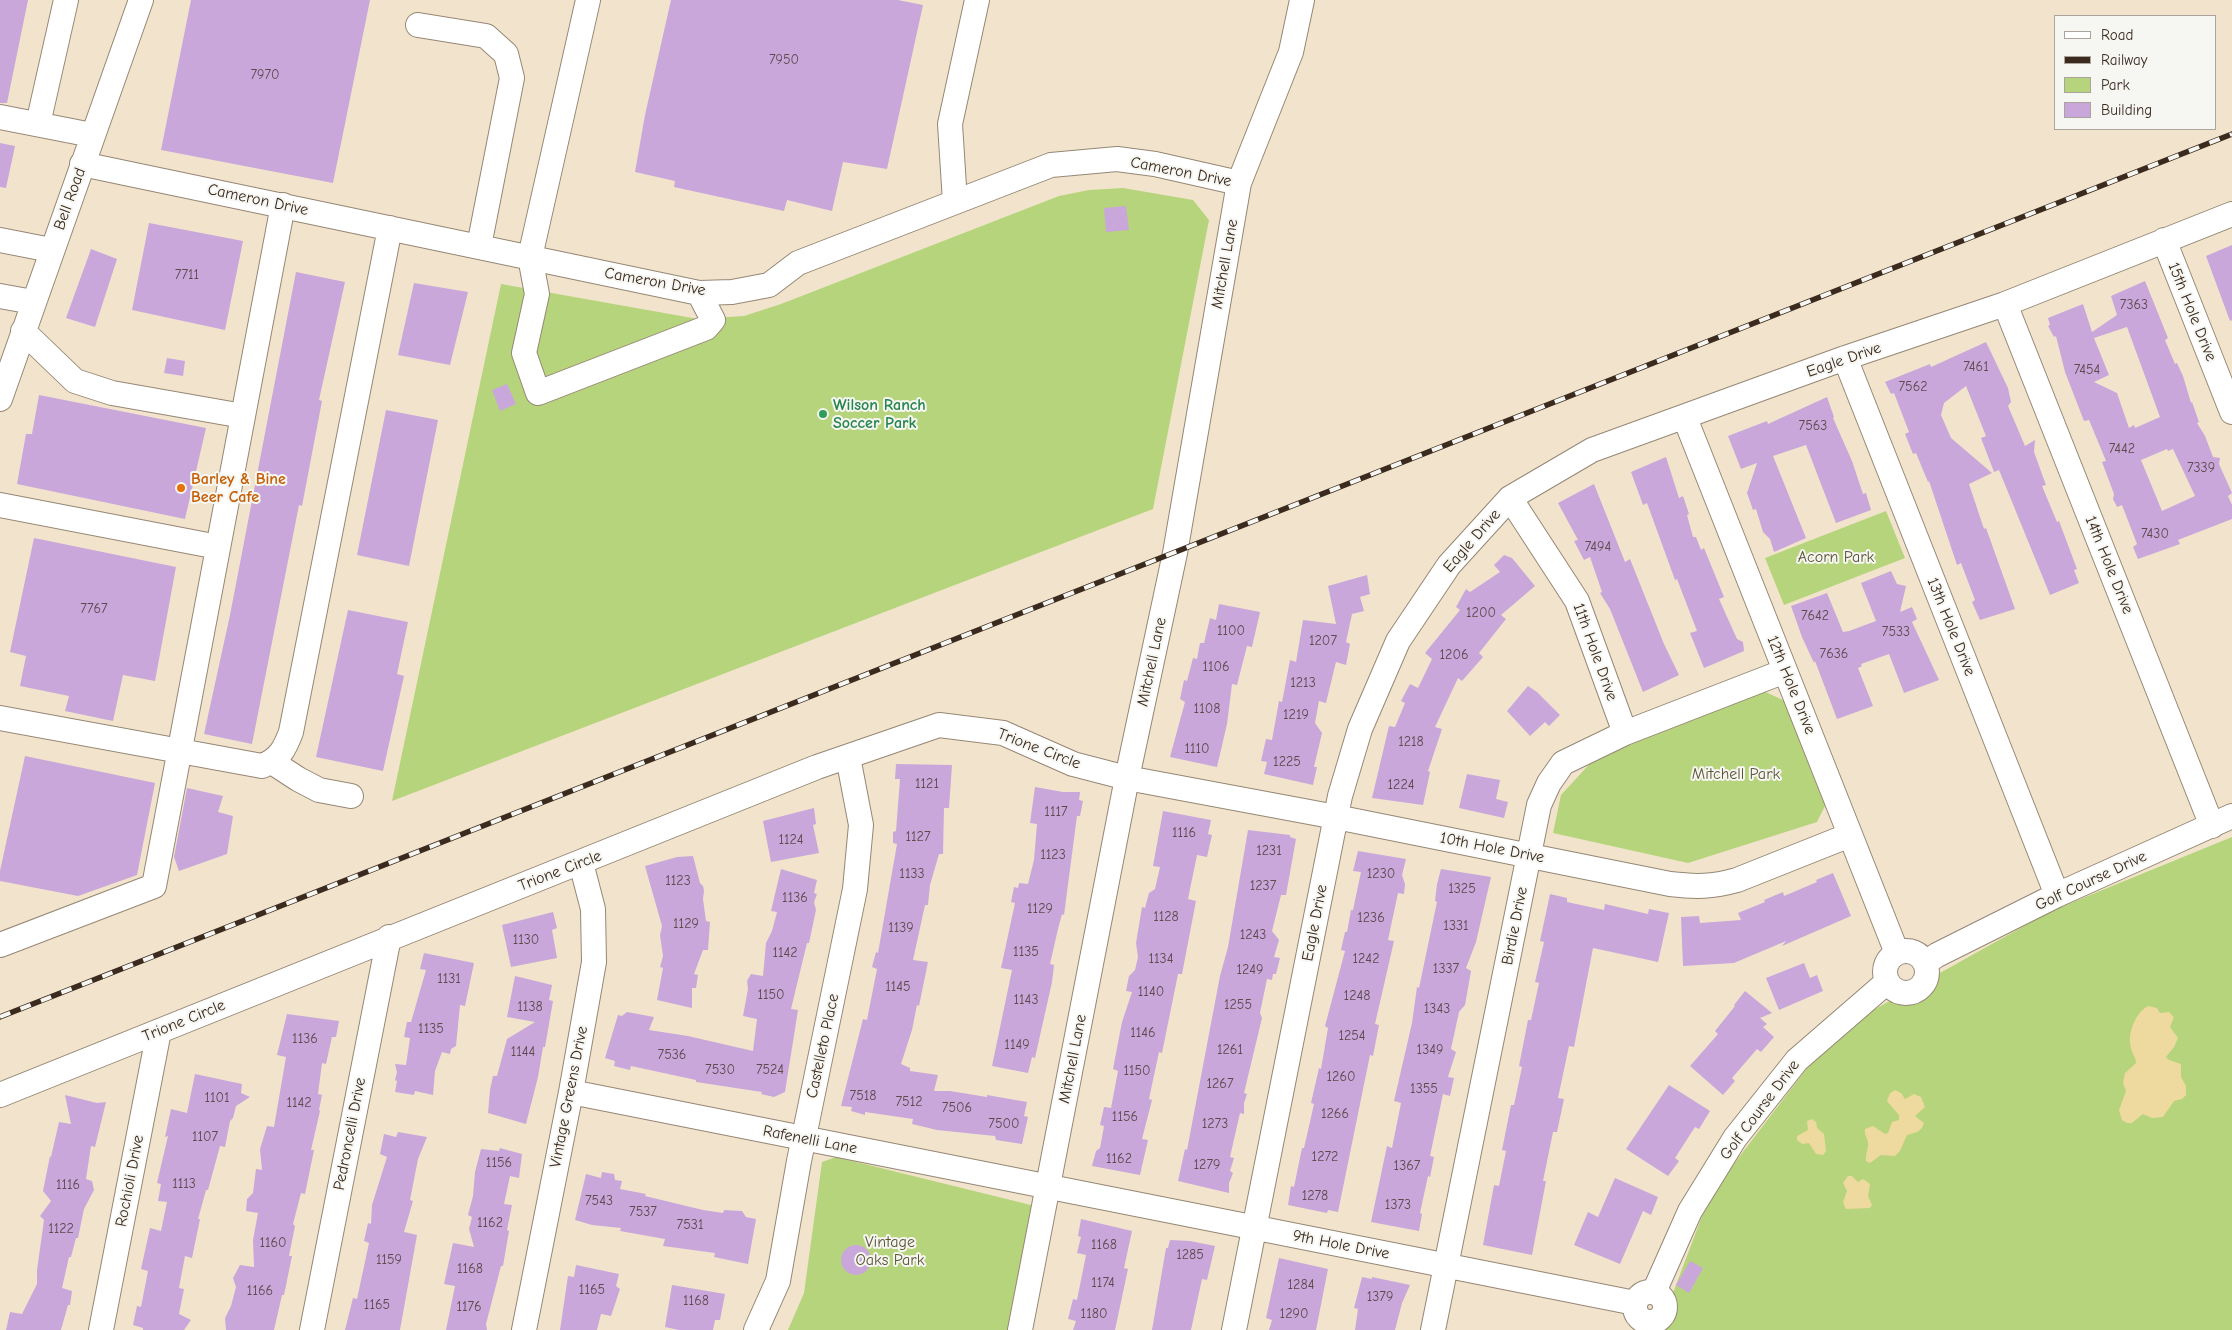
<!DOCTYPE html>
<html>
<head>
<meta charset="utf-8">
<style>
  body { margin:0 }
  #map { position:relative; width:2232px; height:1330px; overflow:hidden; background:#f2e4cc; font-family:"Comic Neue",sans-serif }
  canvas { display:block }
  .legend { position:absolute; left:2054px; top:15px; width:162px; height:115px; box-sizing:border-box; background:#f6f6f2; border:1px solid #aba49d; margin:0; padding:6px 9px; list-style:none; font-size:15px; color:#3b2a1e }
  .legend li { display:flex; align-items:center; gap:10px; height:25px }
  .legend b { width:25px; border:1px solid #aba49d }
</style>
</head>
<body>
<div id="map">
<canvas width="2232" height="1330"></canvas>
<ul class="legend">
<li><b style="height:6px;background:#fff"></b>Road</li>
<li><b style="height:6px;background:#3b2a1e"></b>Railway</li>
<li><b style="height:14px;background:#b6d47b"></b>Park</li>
<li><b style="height:14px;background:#c9a7db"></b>Building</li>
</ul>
</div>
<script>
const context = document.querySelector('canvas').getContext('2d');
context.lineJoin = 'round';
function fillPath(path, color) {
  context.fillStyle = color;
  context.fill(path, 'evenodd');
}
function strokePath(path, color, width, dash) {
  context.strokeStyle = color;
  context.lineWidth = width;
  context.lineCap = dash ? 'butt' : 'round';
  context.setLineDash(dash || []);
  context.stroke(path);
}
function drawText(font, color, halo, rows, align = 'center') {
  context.font = font + ' "Comic Neue",sans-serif';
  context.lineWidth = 4;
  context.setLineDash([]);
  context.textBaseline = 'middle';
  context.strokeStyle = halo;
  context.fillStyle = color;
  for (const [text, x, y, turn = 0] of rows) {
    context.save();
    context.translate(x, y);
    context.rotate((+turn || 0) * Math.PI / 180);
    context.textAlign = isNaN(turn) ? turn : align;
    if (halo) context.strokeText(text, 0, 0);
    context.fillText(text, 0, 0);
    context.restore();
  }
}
fillPath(new Path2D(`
  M1123,188l70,12 16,20 -56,289 -761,292 109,-517 197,35 46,-3 37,-12 278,-108 30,-6z
  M1886,511l19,47 -121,47 -19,-47z
  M1759,689l26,12 42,101 -10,20 -129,41 -135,-30 8,-38 35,-38z
  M2232,837v493h-573l51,-135 104,-136 47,-42 190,-106z
  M836,1157l199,49 -25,124h-222l16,-37 18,-131z`), '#b6d47b');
fillPath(new Path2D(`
  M2148,1006l9,2 3,5 9,-1 5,5 -4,10 8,11 -4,9 -8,10 3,3 12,4v13l5,9v9l-4,4 -8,2 -11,16 -11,1 -9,-4 -11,9h-5l-5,-3 -3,-10 7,-19 -3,-8 2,-10 11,-10c0,-6 -4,-9 -5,-15 -4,-14 4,-35 17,-42z
  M1895,1090l6,3 4,6 9,-5 7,3 4,10 -10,9 9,7c-2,9 -10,10 -17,12l-7,16 -5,5 -14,-1 -11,8 -4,-2c-1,-7 3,-13 2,-19 -1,-5 -4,-7 -3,-13l8,-3 12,8 3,-1 4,-11 7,-2v-5l-12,-14 3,-8z
  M1812,1119l4,3 1,6 7,6 2,17 -3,4 -7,-1 -7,-11 -7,1 -5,-4v-4l11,-6 -1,-9z
  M1848,1176h4l6,6 5,-3 7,5 -2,12 4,9 -2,3 -24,1 -3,-7 4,-11 -4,-8z`), '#eeda9e');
fillPath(new Path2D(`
  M0,0h28l-21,103h-7z
  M191,0h179l-37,183 -172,-33z
  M671,0h227l25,5 -36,164 -44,-7 -11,49 -45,-11 -3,11 -110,-24 1,-6 -40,-9 10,-57z
  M0,143l15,3 -9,42 -6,-1z
  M1126,206l3,24 -23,2 -2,-24z
  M149,223l94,18 -18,89 -93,-20z
  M2232,245v75l-2,1 -24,-65z
  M91,249l26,10 -22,68 -29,-9z
  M296,272l49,10 -26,118 3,1 -20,105 -3,-1 -47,239 -48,-10 26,-119z
  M2145,281l23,57 -3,2 10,24 2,-1 6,13 8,27 1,-1 7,20 -2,1 8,13 8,21 7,1 -1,6 13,29 -4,3 4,9v14l-54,21 2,4 -42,15 -5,-12 4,-3 -15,-39 -5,2 -4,-8 1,-5 -12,-32 4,-1 -17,-41 -5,1 -19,-49 -9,-36 -2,1 -6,-11 2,-1 -2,-7 35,-14 9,28 25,-17 -6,-19zM2127,327l33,90 -25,11 -1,-3 -5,3 -12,-35 -23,-11 15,-7 -15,-37zM2167,449l1,2 5,-2 22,47 -33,15 -21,-51z
  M414,283l54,9 -18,73 -52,-10z
  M1986,342l22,46 3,14 -3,4 17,40 10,-6 -1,12 12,33 -4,1 15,36 2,-1 18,48 -3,1 5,13 -29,12 -51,-125 -5,2 -13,-34 5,-2 -20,-50 -22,17 -3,12 10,23 41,35 -23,11 15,45 2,-1 29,81 -35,11 -8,-18 3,-2 -14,-37 -4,2 -28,-84 -1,1 -12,-29 -3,1 -8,-20 4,-2 -15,-39 -3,1 -6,-12 45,-18 1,3z
  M167,358l18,3 -2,15 -19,-3z
  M507,384l9,20 -16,7 -8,-21z
  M39,395l167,33 -21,91 -168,-35 9,-50h6z
  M1827,397l7,20 -1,1 19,43 11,33 3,-1 5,17 -35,13 -30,-78 -33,11 33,82 -32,14 -4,-13 -7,-7 -7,-23 -3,1 -6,-17 10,-30 -16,6 -13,-33 39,-15 1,3z
  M386,410l52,10 -29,146 -52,-11z
  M1666,457l13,41 4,-2 6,18 -2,1 6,22h3l5,13 3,-2 20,49 -5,2 18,40 6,3 1,9 -40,17 -14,-35 7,-2 -20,-52 -2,1 -28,-77 -4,2 -12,-33z
  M1594,484l31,78 5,-3 34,85 15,31 -36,17 -33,-83 -10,-16 2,-1 -12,-35 -6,3 -10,-19 4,-1 -20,-37z
  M34,538l142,29 -21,114 -32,-6 -10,46 -48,-10 4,-15 -49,-10 6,-30 -16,-4z
  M1504,555l8,3 23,28 -34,29 5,4 -27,34 4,4 -21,24 -4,-3 -23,49 7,2 -14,42 2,1 -7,33 -51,-7 17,-72 6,1 10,-24 -4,-2 9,-17 8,4 14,-29 -7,-6 35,-43 -4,-3 10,-18 4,3 30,-20 -6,-7z
  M1891,571l6,13 9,2 -6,26 12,-5 5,12 -5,3 27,58 -35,13 -15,-39 -28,10 1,2 -4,2 15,38 -36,13 -22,-58 -1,2 -12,-26 -11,-31 36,-13 16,39 6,-1 27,-10 -15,-38z
  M1367,575l3,19 -10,3 4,14 -12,3 -6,28 4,2 -4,21 -10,-3 -10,41 -7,-2 -4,22 7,10 -8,34h3l-4,18 -49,-11 3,-12 -6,-1 5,-22 6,1 7,-39 3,1 8,-42 6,2 7,-42 33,4 -8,-38z
  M1219,604l41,8 -8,35 -5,-1 -10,39 -5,-1 -5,40 -10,43 -47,-10 15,-55 -5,-3 4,-19 3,1 6,-23 4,1 3,-16h4l6,-25 6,2z
  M348,610l60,12 -11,52 7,2 -21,95 -67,-14z
  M1528,686l9,6 23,23 -11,11 -4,-4 -15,14 -23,-25z
  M25,756l130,27 -18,92 -59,21 -78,-15v-10z
  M896,764l56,1 -3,43h-5l-1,46h-4l-9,31 -2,20h-3l-12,55 15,2 -9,44 -2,-1 -5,25 -11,34 9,4v3l28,4 -4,16h16l37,6v-2l40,7 -3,14 4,1 -6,27 -26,-4 -1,-4 -58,-6 -25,-6 1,-5 -48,-7v3l-14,-4 1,-4 -11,-1 22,-87 4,1 10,-51 -5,-2 4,-15 2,1 19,-109 -4,-1v-11l3,-1 4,-52h-5z
  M1467,774l33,6 -4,19 12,3 -4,16 -45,-10z
  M1035,787l28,5h17l-1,8 4,1 -3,15h-3l-13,99 -2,-1 -4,15 -8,35 4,1 -2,17 -17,76 -3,-1 -4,16 -36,-7 20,-96 -11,-2 14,-65 -4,-1 3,-15 4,1 1,-5 9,1 6,-24 3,-36 -7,-1z
  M187,788l36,8 -5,16 15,4 -6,38 -48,17 -5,-14z
  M814,808l2,16 -3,1 6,28 -48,9 -8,-41z
  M1163,811l48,9 -3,14 4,1 -5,22 -10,-2 -9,44 8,2 -14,73h-4l-16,79 -3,-1 -10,47 3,1 -10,39 6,1 -8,35 -48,-9 4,-15 4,-3 4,-22 -4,-1 4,-18 7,1 7,-37 -5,-2 9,-47 10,-30 -6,-1 3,-15 6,-6 3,-13 -2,-14 6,-36 3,1 4,-15 6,-4 5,-22 -7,-1z
  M1248,830l42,5v2l6,2 -10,56h-5l-9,36 7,9 -5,17 6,1 -4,16h-3l-1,6 -5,-1 -7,34 2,5 -18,75 3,1 -3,9v11l-4,-1 -10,44 4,1 -4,13 3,2 -4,10v10l-51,-12 7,-32 2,1 33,-174 8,-29z
  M1358,851l48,8 -4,16 3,9 -1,10 -6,-1 -10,47 6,1 -19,83 4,1 -6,31 -3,-1 -32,157 -10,-2 -1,3 -39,-8 3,-19 3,1 8,-39h2l10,-44 -3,-1 8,-35 2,1 7,-41 -3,-2 20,-75 -4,-1 4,-18h2l4,-22h2l8,-38 -8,-1z
  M693,856l7,27 3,3 1,5 -1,8 3,22 4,1 -2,28h-5l-9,24 4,1 -2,13h-4v20l-35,-8 6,-32 -3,-1 3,-11 -3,-21 2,-9 -17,-60 32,-9z
  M781,869l36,11 -3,13 3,1 -3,8 2,8 -7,33h-2l-16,66 7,1 -13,82 -11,5 -13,-3 1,-2 -66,-10v-2l-65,-14 -1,4 -16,-4 1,-5 -10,-3 13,-43 4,1 5,-4 27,5 -5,13 39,6 65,15 4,-32 -14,-3 5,-27 -1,-8 4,-7 12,2 3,-33 6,-12 5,-19 -6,-1z
  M1441,869l50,8 -15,65 -10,26 5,3 -6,34 -6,7 -8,37 5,3 -8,25 6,1 -4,18 -7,-2 -13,62 4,1 -4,20 -2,-1 -8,37 2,1 -3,17 -48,-9 16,-76 5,2 9,-45 -7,-2 18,-78 5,-36 2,1 18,-86 -2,-1 2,-17z
  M1833,873l18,43 -69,30 4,-5 -52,22 -51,3 -2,-49 18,-1 1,7 41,-3 -3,-7 27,-11 -1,-2 19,-8 1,4 33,-14 -1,-2z
  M1550,894l17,4v4l37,8 1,-6 43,10 1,-5 20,4 -11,49 -65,-14 -19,99 -5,-1 -11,52 6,1 -7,33h-4l-10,49h3l-14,74 -49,-10 11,-60 5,1 7,-35 -4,-1 9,-45h3l8,-38 -3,-1 9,-46h3l8,-37 -4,-1 9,-40 -4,-1z
  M553,912l4,16 -5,2 5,28 -46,9 -9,-42z
  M424,953l50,10 -9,43 -5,-1 -4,41 -5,3 -1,5 -8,-2 -7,19 -2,24 -18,-4 -1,4 -19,-3 2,-11 -2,-1 2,-8 -2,-8 11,1 4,-27 -6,-1 3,-15h4l15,-52 -6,-1z
  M1804,963l6,15 7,-3 6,16 -44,19 -13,-32z
  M515,976l37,9 -3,15 4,1 -8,46h-2l-5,30 -12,47 -38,-11 2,-23 3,-14h4l10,-37 28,-17 -28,-5z
  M1745,991l27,22 -12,5 7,6 -4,3 11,10 -13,15 -4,-3 -25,29 3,3 -12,14 -33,-29 28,-32 -3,-3 20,-25 -1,-1z
  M287,1014l52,7 -3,16h-4l-6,27 -4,-1 -4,31 4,1 -3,15 1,1 -9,39h3l-9,44 -4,-1 -8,31 2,2 -6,30h3l-8,39h-2l-8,35h-48l-1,-12 6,-12 5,-19 -3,-9 7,-13 14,2 -1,-27 5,-27 -12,-2 1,-12 6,-6 3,-24 6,1 -2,-21 7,-23 7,1 12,-70 -9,-2z
  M195,1074l47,10 -1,9 9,4 -14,9 -3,12 -3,3 -5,26 -5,-1 -12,44h-2l-8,29h2l-8,39 -7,-2 -6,32 5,1 -5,25 12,6 -7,10h-41v-2l-10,-3 4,-19 4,1 7,-36 -7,-2 9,-41 11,3 6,-29 -9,-1 3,-17 -4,-1 11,-47 -3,1 6,-28 16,4z
  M1669,1085l41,26 -11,18 -4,-2 -20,31 4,3 -11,15 -42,-27z
  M65,1095l32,8 9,-1 -11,45 -4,-1 -5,33 6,2 2,9 -10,19 -6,29h-2l-5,19h-2l-7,31 10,3 -2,14h-2l-7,25h-55l4,-18 12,2 15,-30v-14l7,-50 -4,-4 11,-15 -8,-10 7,-35 1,1 8,-35 12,2z
  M398,1132l29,5 -9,22 -8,41 3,1 -9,31 13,3 -17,95h-55l8,-32 4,1 12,-56 -5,-2 4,-18 3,1 1,-19 15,-48 -7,-3 4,-20 12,3z
  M500,1148l22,6 -3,24 -9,-2 -6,28 8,1 -5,25 2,1 -6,35h-2l-15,58 1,6h-41l9,-44 -11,-2 9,-41 21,4 -5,-18 3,-12 -4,-2 5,-19 2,-24 6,-23 18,2z
  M602,1172l12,2 1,6 7,1 -2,8 26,5 -1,2 58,14 20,3 1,-3 18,1 4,6 10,2 -8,45 -34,-7 1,-4 -52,-7 2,-7 -45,-8 1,-3 -29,-3 -17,-5 11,-46 15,4z
  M1615,1178l43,19 -7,18 -8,-4 -23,53 -46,-19 14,-33 10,5z
  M1081,1219l51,12 -8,37 4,1 -13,61h-42l3,-9 -8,-2 5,-20 4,1 9,-45 -9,-2 4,-16 -3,-1z
  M1170,1240l20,1 25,5 -8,34 -5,-1 -11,51h-39l14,-82h2z
  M841 1260a15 15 0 1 1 30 0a15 15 0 1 1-30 0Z
  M1279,1258l49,11 -12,61h-47l3,-10 -6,-2z
  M1690,1261l13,7 -14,25 -13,-8z
  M576,1265l43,9 -3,12 4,3 -9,27 -10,-2 -4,16h-37l8,-54 6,1z
  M1362,1277l10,2v-2l38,8 -8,18 -7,27h-40l3,-21 -4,-1z
  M672,1285l53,9 -5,26h-5l-2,10h-34l-14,-3z`), '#c9a7db');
const minor = new Path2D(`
  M588,0l-58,257 7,37 -13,59 14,40 168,-65 7,-8 -14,-27
  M418,25l68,11 20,18 6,24 -33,168
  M0,117l92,18
  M38,124l28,-124
  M82,164l617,129 33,-1 37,-7 29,-22 253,-98 66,-6 38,5 84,19
  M955,202l-5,-78 27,-124
  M0,240l51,10
  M2164,240l68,172
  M0,296l33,6
  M2005,304l207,522
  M23,331l52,50 37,12 131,23
  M1845,358l212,537
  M0,399l141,-399
  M1685,418l212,535
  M1510,498l67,103 48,132
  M0,505l218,42
  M0,718l262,48c18,-7 23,-18 29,-34l99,-504
  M272,762l26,17 21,11 32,6
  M0,945l154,-59 129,-681
  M1885 972a21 21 0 1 1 42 0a21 21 0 1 1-42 0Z
  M1925,963l12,-8 120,-60 175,-79
  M571,1092l1064,211
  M0,1095l817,-328 122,-42 64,8 70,31 54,14 209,39 334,67c26,3 42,3 67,-4l113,-45
  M1635 1307a15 15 0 1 1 30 0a15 15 0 1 1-30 0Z
  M1654,1292l36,-81 45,-73 62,-78 90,-78
  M101,1330l58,-299
  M312,1330l77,-393
  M524,1330l47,-238 23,-130 -1,-53 -12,-46
  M756,1330l22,-49 21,-120 56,-272 6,-64 -13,-68
  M1020,1330l107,-552 48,-225 64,-370 52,-131 11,-52
  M1234,1330l106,-534 20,-67 38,-88 51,-76 61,-67 82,-48 253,-92 160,-54 227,-90
  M1433,1330l106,-525 10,-22 14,-20 62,-30 160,-62`);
strokePath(minor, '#968775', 26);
strokePath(minor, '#fff', 24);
const rail = new Path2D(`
  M0,1017l2232,-883`);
strokePath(rail, '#3b2a1e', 5.5);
strokePath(rail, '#f6f6f2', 4, [11]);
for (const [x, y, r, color] of [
  [823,414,5,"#2e9e5b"],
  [181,488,5,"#e8710a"]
]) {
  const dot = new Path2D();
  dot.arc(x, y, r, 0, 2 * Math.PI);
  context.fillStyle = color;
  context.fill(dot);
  strokePath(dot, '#f6f6f2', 2);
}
drawText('14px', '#5e494d', null, [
  ["7950",784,60],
  ["7970",265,75],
  ["7711",187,275],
  ["7363",2134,305],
  ["7461",1976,367],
  ["7454",2087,370],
  ["7562",1913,387],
  ["7563",1813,426],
  ["7442",2122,449],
  ["7339",2201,468],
  ["7430",2155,534],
  ["7494",1598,547],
  ["7767",94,609],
  ["1200",1481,613],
  ["7642",1815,616],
  ["1100",1231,631],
  ["7533",1896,632],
  ["1207",1323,641],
  ["7636",1834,654],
  ["1206",1454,655],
  ["1106",1216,667],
  ["1213",1303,683],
  ["1108",1207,709],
  ["1219",1296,715],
  ["1218",1411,742],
  ["1110",1197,749],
  ["1225",1287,762],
  ["1121",927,784],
  ["1224",1401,785],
  ["1117",1056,812],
  ["1116",1184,833],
  ["1127",918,837],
  ["1124",791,840],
  ["1231",1269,851],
  ["1123",1053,855],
  ["1133",912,874],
  ["1230",1381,874],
  ["1123",678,881],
  ["1237",1263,886],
  ["1325",1462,889],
  ["1136",795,898],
  ["1129",1040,909],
  ["1128",1166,917],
  ["1236",1371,918],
  ["1129",686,924],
  ["1331",1456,926],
  ["1139",901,928],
  ["1243",1253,935],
  ["1130",526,940],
  ["1135",1026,952],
  ["1142",785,953],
  ["1134",1161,959],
  ["1242",1366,959],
  ["1337",1446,969],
  ["1249",1250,970],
  ["1131",449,979],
  ["1145",898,987],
  ["1140",1151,992],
  ["1150",771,995],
  ["1248",1357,996],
  ["1143",1026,1000],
  ["1255",1238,1005],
  ["1138",530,1007],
  ["1343",1437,1009],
  ["1135",431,1029],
  ["1146",1143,1033],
  ["1254",1352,1036],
  ["1136",305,1039],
  ["1149",1017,1045],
  ["1261",1230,1050],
  ["1349",1430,1050],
  ["1144",523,1052],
  ["7536",672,1055],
  ["7530",720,1070],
  ["7524",770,1070],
  ["1150",1137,1071],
  ["1260",1341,1077],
  ["1267",1220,1084],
  ["1355",1424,1089],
  ["7518",863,1096],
  ["1101",217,1098],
  ["7512",909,1102],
  ["1142",299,1103],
  ["7506",957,1108],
  ["1266",1335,1114],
  ["1156",1125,1117],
  ["7500",1004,1124],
  ["1273",1215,1124],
  ["1107",205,1137],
  ["1272",1325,1157],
  ["1162",1119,1159],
  ["1156",499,1163],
  ["1279",1207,1165],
  ["1367",1407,1166],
  ["1113",184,1184],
  ["1116",68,1185],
  ["1278",1315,1196],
  ["7543",599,1201],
  ["1373",1398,1205],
  ["7537",643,1212],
  ["1162",490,1223],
  ["7531",690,1225],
  ["1122",61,1229],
  ["1160",273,1243],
  ["1168",1104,1245],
  ["1285",1190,1255],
  ["1159",389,1260],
  ["1168",470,1269],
  ["1174",1103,1283],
  ["1284",1301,1285],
  ["1165",592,1290],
  ["1166",260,1291],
  ["1379",1380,1297],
  ["1168",696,1301],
  ["1165",377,1305],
  ["1176",469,1307],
  ["1180",1094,1314],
  ["1290",1294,1314]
]);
drawText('16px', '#3b2a1e', '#f6f6f2', [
  ["Cameron Drive",1181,172,11],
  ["Bell Road",70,199,-70],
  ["Cameron Drive",258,200,12],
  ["Mitchell Lane",1225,264,-80],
  ["Cameron Drive",655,282,10],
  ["15th Hole Drive",2192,312,68],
  ["Eagle Drive",1844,360,-19],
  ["Eagle Drive",1472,541,-49],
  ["14th Hole Drive",2109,565,68],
  ["13th Hole Drive",1951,627,68],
  ["11th Hole Drive",1595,652,70],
  ["Mitchell Lane",1152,662,-78],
  ["12th Hole Drive",1791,685,68],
  ["Trione Circle",1039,749,21],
  ["10th Hole Drive",1492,848,11],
  ["Trione Circle",560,871,-21],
  ["Golf Course Drive",2091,881,-25],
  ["Eagle Drive",1315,923,-79],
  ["Birdie Drive",1515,926,-79],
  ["Trione Circle",184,1021,-22],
  ["Castelleto Place",823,1046,-78],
  ["Mitchell Lane",1073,1059,-79],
  ["Vintage Greens Drive",569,1097,-79],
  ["Golf Course Drive",1760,1110,-53],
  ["Pedroncelli Drive",350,1134,-79],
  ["Rafenelli Lane",810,1140,11],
  ["Rochioli Drive",130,1181,-79],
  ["9th Hole Drive",1341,1245,11]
]);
drawText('bold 16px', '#27864d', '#f6f6f2', [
  ["Wilson Ranch",833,405],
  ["Soccer Park",833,423]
], 'left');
drawText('bold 16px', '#c56008', '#f6f6f2', [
  ["Barley & Bine",191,479],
  ["Beer Cafe",191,497]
], 'left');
drawText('16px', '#5a5435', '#f6f6f2', [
  ["Acorn Park",1836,557],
  ["Mitchell Park",1736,774],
  ["Vintage",890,1242],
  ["Oaks Park",890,1260]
]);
</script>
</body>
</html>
